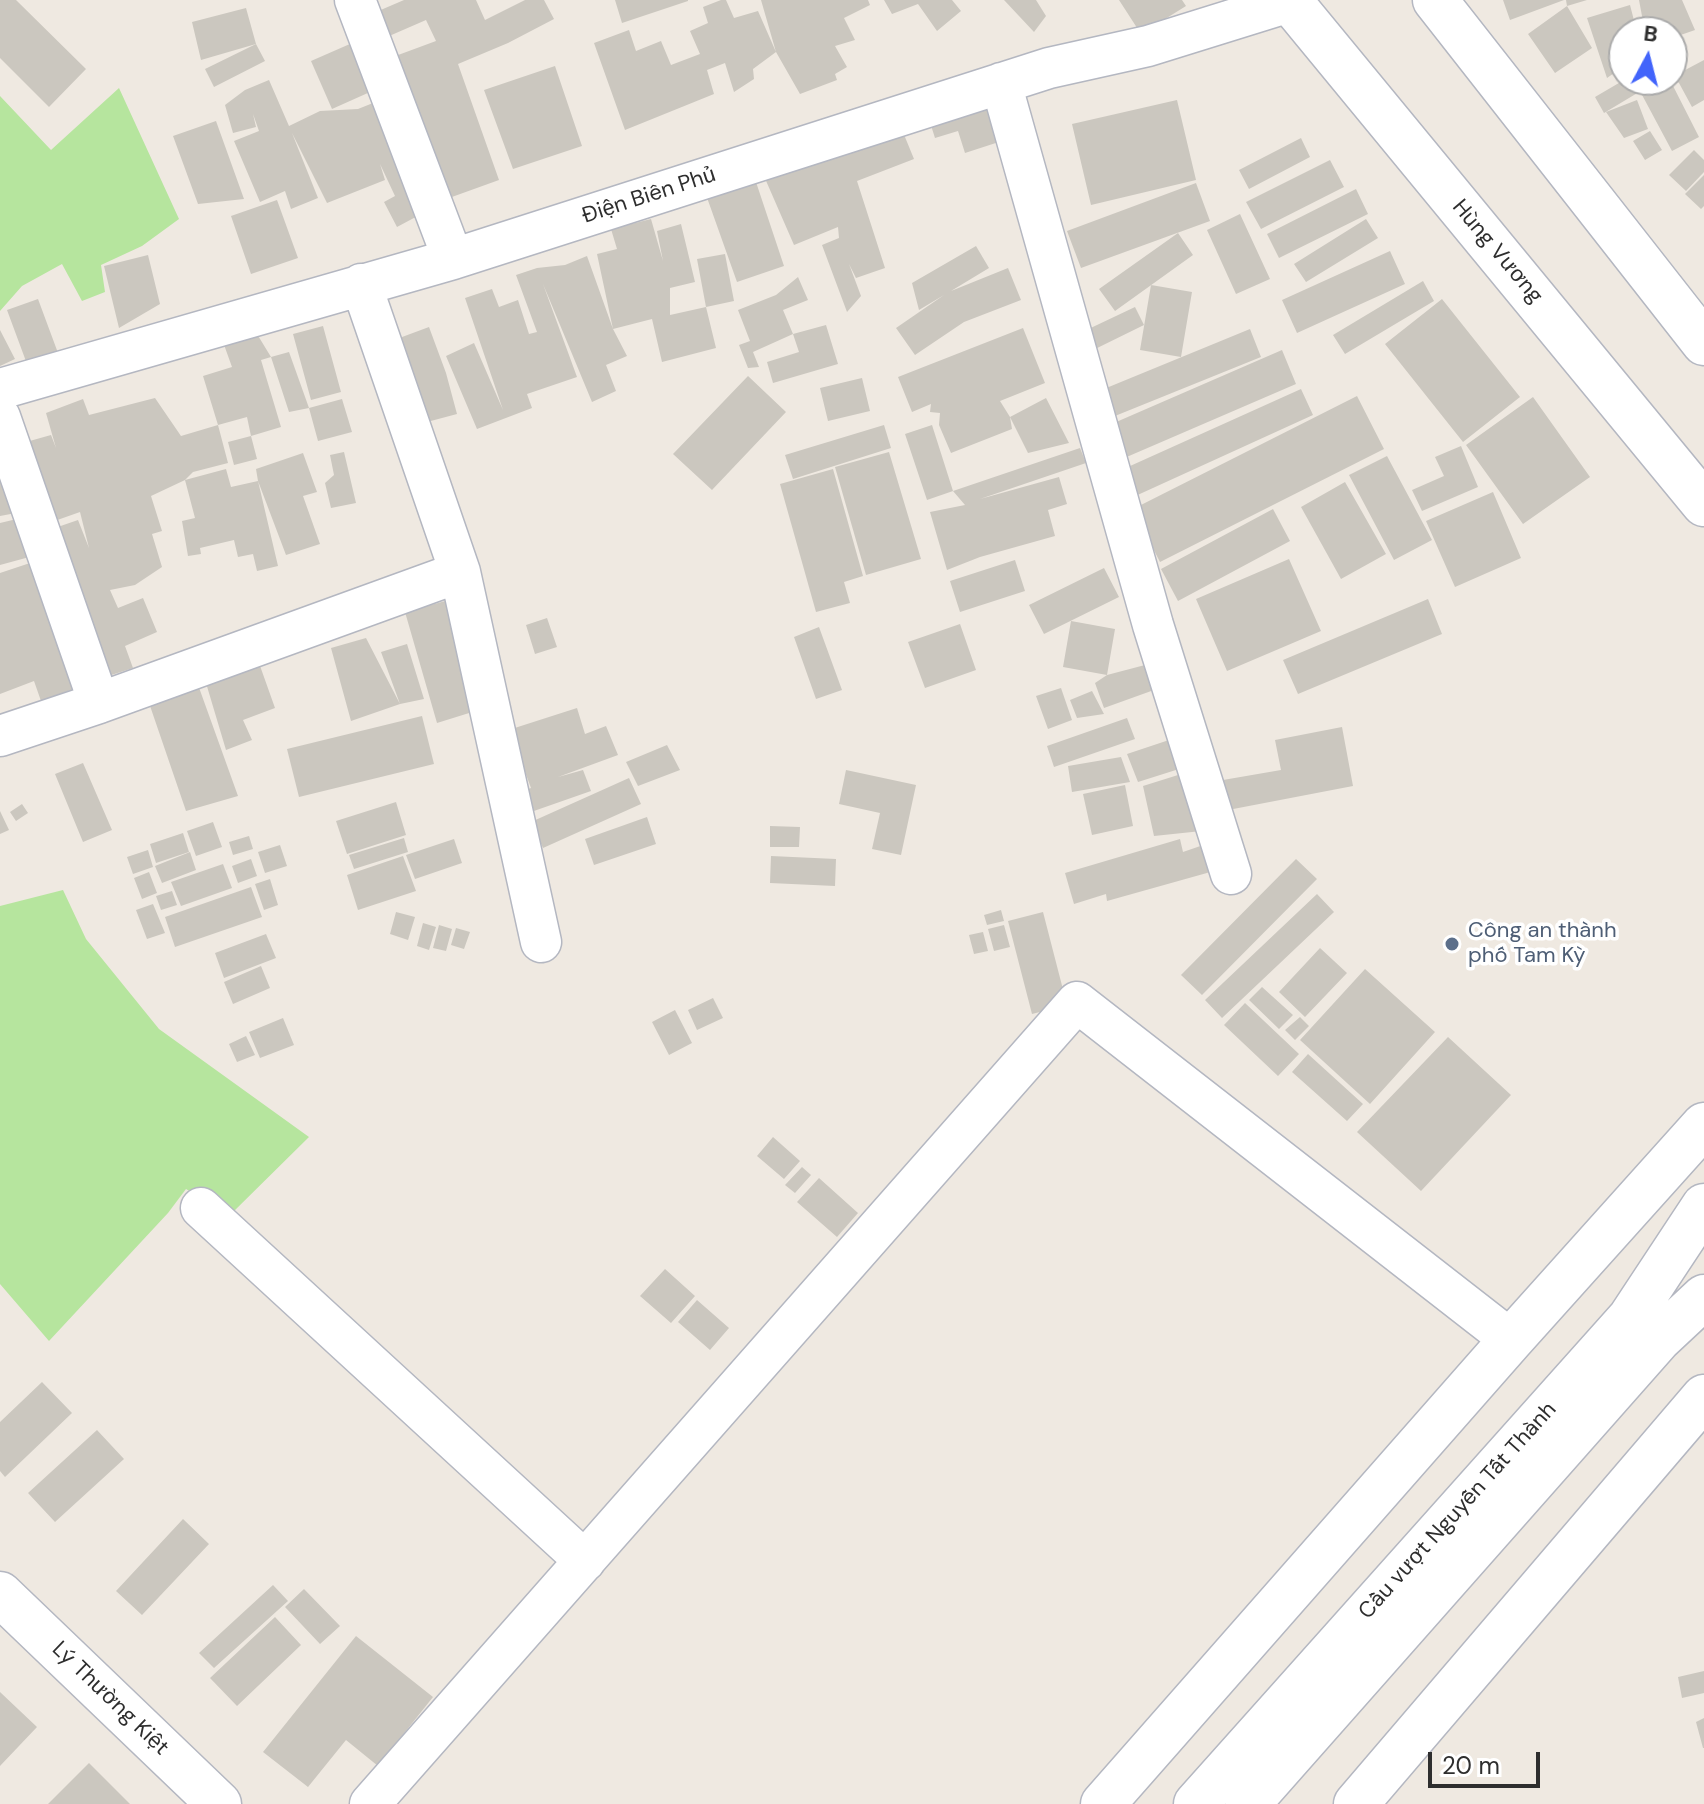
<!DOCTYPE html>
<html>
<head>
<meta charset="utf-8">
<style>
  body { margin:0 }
  #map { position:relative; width:1704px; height:1804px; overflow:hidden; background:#efe9e1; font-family:"DM Sans",sans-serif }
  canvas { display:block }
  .north { position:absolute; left:1608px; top:16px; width:80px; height:80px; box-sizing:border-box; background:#fff; border:2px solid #ababab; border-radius:50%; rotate:7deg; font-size:22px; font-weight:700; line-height:32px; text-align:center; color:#2e2e2e }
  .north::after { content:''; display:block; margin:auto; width:28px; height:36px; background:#4264fb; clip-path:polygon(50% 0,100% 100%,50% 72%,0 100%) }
  .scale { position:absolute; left:1428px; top:1752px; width:112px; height:36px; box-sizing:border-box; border:4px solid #2e2e2e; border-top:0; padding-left:10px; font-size:24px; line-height:28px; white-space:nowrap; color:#2e2e2e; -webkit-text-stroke:6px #fff; paint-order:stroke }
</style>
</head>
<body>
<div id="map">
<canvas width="1704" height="1804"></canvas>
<div class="north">B</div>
<div class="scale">20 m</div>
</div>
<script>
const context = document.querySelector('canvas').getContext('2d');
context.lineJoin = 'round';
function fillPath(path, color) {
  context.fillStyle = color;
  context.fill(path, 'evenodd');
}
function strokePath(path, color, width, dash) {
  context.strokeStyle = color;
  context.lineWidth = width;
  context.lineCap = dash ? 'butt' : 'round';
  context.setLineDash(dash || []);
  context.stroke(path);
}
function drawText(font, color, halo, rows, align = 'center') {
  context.font = font + ' "DM Sans",sans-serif';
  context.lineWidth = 7;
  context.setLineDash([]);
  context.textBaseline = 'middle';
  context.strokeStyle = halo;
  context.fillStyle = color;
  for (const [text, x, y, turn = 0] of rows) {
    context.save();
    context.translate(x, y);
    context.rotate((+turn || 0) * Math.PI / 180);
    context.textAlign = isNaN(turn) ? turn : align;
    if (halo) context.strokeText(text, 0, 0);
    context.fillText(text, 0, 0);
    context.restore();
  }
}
fillPath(new Path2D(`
  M119,88l60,131 -37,27 -41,19 4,27 -23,9 -20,-37 -40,22 -22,25v-215l51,54z
  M63,890l23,49 73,90 150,108 -79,78 -44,-26 -18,24 -119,128 -49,-57v-378z`), '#b6e59e');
fillPath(new Path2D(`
  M0,0h16l70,69 -37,38 -49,-49z
  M404,0h72l9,20 40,-20h19l10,19 -46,24 -50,21 41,116 -61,22 -48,-144 46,-17 -10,-21 -46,20 -11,-25z
  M615,0h73v1l-66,22z
  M721,0h5l8,18 24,-7 18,41 -15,-52h107l2,5 -26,13 11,22 -20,6 12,21 -12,7 2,6 -37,14 -24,-42 -23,17 1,10 -20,13 -9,-29 -18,7 7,24 -89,36 -31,-87 35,-13 7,21 25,-10 10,24 29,-11 -10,-23 18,-8 -5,-16z
  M884,0h68l9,11 -24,20 -19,-27 -26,10z
  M1004,0h32l10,16 -12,16z
  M1119,0h63l4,6 -45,28z
  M1503,0h61l-54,20z
  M1566,0h21l-20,6 25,42 -37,25 -27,-39 39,-28z
  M1639,0h43l13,30 -23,8v-6h-27z
  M1630,5l7,27h-13v34l-17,12 -20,-60z
  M246,8l10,36 -55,16 -9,-38z
  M359,40l20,48 -47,21 -21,-48z
  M256,44l9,17 -51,26 -9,-18z
  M1704,60v40l-12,7 -13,-24 -7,-6z
  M555,66l27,80 -69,23 -29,-79z
  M269,80l20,46 31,-15 38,-2 25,-10 42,113 -28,15 -13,-25 11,-6 -15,-32 5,16 -58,23 -35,-70 26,65 -27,11 -6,-18 -25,11 -26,-61 25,-10 -6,-17 3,13 -23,6 -8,-28 20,-15z
  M1624,80h35l-55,33 -9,-16z
  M1666,80h4l29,57 -27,14 -31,-58z
  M992,96l13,44 -40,13 -7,-22 -23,7 -7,-22z
  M1177,100l19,80 -105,25 -19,-81z
  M1637,100l11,29 -24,9 -18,-26z
  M898,120l16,39 -57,22 28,87 -29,10 -7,-14 12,32 -14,16 -25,-67 17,-7 -1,-11 -44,18 -34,-78z
  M216,121l28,78 -46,5 -25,-68z
  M1650,131l12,19 -17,10 -12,-19z
  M1301,138l9,19 -61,32 -10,-19z
  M1694,150l10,10v12l-18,19 -17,-16z
  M1330,160l14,27 -83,42 -15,-27z
  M1704,175v31l-3,3 -16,-15z
  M754,176l30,90 -47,16 -32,-90z
  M1196,183l14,38 -129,47 -14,-37z
  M1356,189l12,25 -89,44 -12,-24z
  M277,200l21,58 -47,16 -20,-58z
  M1240,214l30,65 -34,15 -29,-64z
  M651,219l12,42 -6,-30 24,-7 14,58 -25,6v27l36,-8 -9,-48 28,-5 9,47 -28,6 10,41 -54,14 -10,-43 -39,10 14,27 -21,9 10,26 -24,11 -49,-118 34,93 -50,17 5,14 -55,21 -31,-73 28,-13 29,67 -38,-112 27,-9 7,18 19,-7 11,34 8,-2 -21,-57 21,-7 28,-3 22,-9 26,73 -16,-75 20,-5 -6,-20z
  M1366,219l12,19 -72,44 -12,-18z
  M1178,233l15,22 -78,56 -16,-22z
  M976,246l13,22 -38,23 57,-23 13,32 -57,22 -49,33 -19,-27 48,-33 -25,15 -7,-27z
  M1390,251l15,33 -108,49 -15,-33z
  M148,255l12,49 -41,24 -15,-62z
  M798,277l10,23 -25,10 10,24 -40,18 6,15 -11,1 -9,-23 11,-4 -12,-31 38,-15z
  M1423,281l11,20 -89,53 -12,-19z
  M1151,285l41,7 -11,65 -41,-7z
  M38,299l20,54 -31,11 -20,-54z
  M1442,299l78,98 -57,45 -78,-98z
  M1135,307l9,18 -57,28 -9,-19z
  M826,325l12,39 -65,19 -6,-21 32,-10 -6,-18z
  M323,326l18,66 -30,8 -18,-66z
  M429,327l17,46 11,41 -30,8 -33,-82z
  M1023,328l22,55 -45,18 10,16 36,-19 23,45 -41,10 -18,-36 2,12 -61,24 -12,-28 1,-12 -10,-1 1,-8 -19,8 -14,-35z
  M1250,329l11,28 -151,61 -11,-27z
  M0,330l15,29 -15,7z
  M257,334l14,23 -10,3 20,67 -30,9 -4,-19 -29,8 -15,-49 29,-9 -9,-25z
  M1282,350l14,34 -174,75 -15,-33z
  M289,352l20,56 -20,4 -18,-55z
  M748,376l38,36 -74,78 -39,-36z
  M862,378l8,33 -42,10 -8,-33z
  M1301,389l12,26 -182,83 -12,-27z
  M1357,396l27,53 -224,113 -27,-53z
  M1533,397l57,80 -67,47 -57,-79z
  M155,398l26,38 37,-11 10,38 -35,9 -8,8 -34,16 11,35 -10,3 10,33 -27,18 -25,5 8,18 25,-10 14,34 -32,14 8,22 -34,11 -50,-149 29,-10 11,28 -9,-36 -34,12 -27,-80 32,-9 5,13 -10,-35 37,-14 6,16z
  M342,399l10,33 -34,9 -9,-33z
  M884,425l7,23 -98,31 -8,-24z
  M932,425l21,66 127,-43 6,15 -106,36 79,-22 8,27 -19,6 7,26 -75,21 -33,13 -17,-58 35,-7 -12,-14 -26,9 -22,-66z
  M251,436l6,23 -23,6 -6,-23z
  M1461,446l17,41 -56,24 -10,-21 32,-14 -9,-19z
  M344,452l12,51 -25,5 -6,-25 9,-8 -4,-20z
  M889,452l32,107 -55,16 -31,-108z
  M303,453l14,39 -14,4 17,48 -34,11 -28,-74 20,85 -21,5 -4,-17 -15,3 -4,-17 -34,8 1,6 -13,2 -6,-35 13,-3 -10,-38 41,-11 5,18 27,-6 -2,-12z
  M1387,456l45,84 -38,20 -45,-85z
  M0,459l16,54 -16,3z
  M833,469l30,107 -19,6 6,21 -34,9 -36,-128z
  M1345,482l41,72 -45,25 -40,-72z
  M1493,492l28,66 -66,29 -29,-66z
  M1273,509l17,32 -112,60 -17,-32z
  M21,518l12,38 -33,9v-42z
  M1289,559l32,72 -94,40 -31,-72z
  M1015,560l10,31 -65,21 -10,-31z
  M36,561l43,126 -38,14 -7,-20 -34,13v-121z
  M1104,568l15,29 -75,37 -15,-29z
  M1428,599l14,35 -144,60 -15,-34z
  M449,600l33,109 -45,14 -32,-111z
  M547,618l10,29 -22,7 -9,-29z
  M1071,621l44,8 -8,46 -44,-8z
  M960,624l16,46 -51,18 -17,-46z
  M819,627l23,63 -26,9 -22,-62z
  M366,638l34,66 -49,17 -20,-73z
  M407,644l17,55 -24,5 -19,-52z
  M259,663l16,45 -32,12 9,20 -26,10 -20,-67z
  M1145,665l9,25 -50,18 -9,-25 12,-8z
  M197,682l41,114 -52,15 -38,-111z
  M1061,688l11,32 -24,9 -12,-33z
  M1092,691l12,23 -27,4 -7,-18z
  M577,708l8,26 21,-8 12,29 -60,22 25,-7 8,21 -60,21 -8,-21 8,-3 -11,-30 -24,-24z
  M422,716l12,48 -135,33 -12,-48z
  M1127,718l8,21 -81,28 -7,-21z
  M1342,727l11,59 -125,24 -5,-30 58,-10 -6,-30z
  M1169,740l10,29 -41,13 -11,-28z
  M667,745l13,25 -42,16 -12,-24z
  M1121,757l9,25 -58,10 -4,-26z
  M83,763l29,67 -29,12 -28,-68z
  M846,770l70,15 -15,70 -29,-6 8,-36 -41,-9z
  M1194,770l17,60 -57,6 -11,-50z
  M629,778l12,26 -98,44 -12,-26z
  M1125,785l8,41 -41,9 -9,-41z
  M396,802l10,33 -59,19 -11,-33z
  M22,804l6,9 -12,8 -6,-9z
  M0,811l9,19 -9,4z
  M647,817l9,27 -62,21 -9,-26z
  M213,822l9,25 -26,9 -9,-25z
  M770,826l30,1 -1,20h-29z
  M183,833l6,19 -33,11 -6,-19z
  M249,836l4,13 -20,6 -4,-13z
  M404,838l4,14 -54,17 -5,-14z
  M454,839l8,24 -47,16 -9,-24z
  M1180,839l3,13 29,-10 2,29 -107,30 -1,-7 -32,10 -9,-31z
  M280,845l7,21 -22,7 -7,-21z
  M148,850l5,17 -20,7 -6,-17z
  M190,852l6,18 -34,13 -7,-17z
  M403,856l13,35 -58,19 -11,-35z
  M771,856l65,3 -1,27 -65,-3z
  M251,859l6,17 -19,7 -6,-17z
  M1296,859l21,20 -115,116 -21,-20z
  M223,864l9,24 -51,18 -10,-24z
  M149,872l8,21 -15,6 -8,-21z
  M270,879l8,26 -14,5 -9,-26z
  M251,887l11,30 -87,30 -10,-30z
  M172,891l5,14 -16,5 -5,-14z
  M1317,894l17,18 -112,106 -17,-18z
  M153,904l12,29 -18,6 -11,-29z
  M1001,910l3,11 -17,4 -3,-10z
  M396,912l19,5 -7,23 -18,-6z
  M1043,912l24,93 -35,9 -24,-93z
  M423,923l13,4 -7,23 -12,-4z
  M439,925l13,4 -6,22 -13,-3z
  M1004,925l6,22 -16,4 -6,-22z
  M456,928l14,4 -6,17 -13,-4z
  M983,932l5,19 -14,3 -5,-19z
  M266,934l10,24 -52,20 -9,-25z
  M1320,948l27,25 -42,44 -26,-25z
  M261,966l9,22 -37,16 -9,-22z
  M1365,969l70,63 -65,72 -70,-64z
  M1262,987l31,28 -14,14 -30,-29z
  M713,998l10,20 -26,12 -9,-20z
  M1245,1003l54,51 -21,22 -54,-51z
  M675,1010l17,33 -23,12 -17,-33z
  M1300,1017l9,9 -14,14 -10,-10z
  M283,1018l11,27 -34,13 -11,-26z
  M246,1036l9,19 -18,7 -8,-18z
  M1448,1037l63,58 -90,96 -64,-59z
  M1308,1054l55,50 -16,17 -55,-49z
  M773,1137l27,24 -16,18 -27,-23z
  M802,1167l9,8 -16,18 -10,-8z
  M819,1178l39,35 -21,24 -40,-35z
  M665,1269l30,27 -24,27 -31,-27z
  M697,1300l32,28 -19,22 -32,-28z
  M42,1382l30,31 -67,64 -5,-6v-49z
  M97,1430l27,29 -69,63 -27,-29z
  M183,1519l26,25 -67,71 -26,-24z
  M273,1585l15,16 -74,67 -15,-15z
  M304,1589l36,37 -20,18 -35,-37z
  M275,1617l26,28 -64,61 -27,-28z
  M356,1636l77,61 -55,69 -32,-26 -38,47 -45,-35z
  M1704,1671v22l-22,5 -4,-21z
  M0,1692l37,35 -37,39z
  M1704,1718v30h-1l-7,-26z
  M89,1763l41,41h-82z`), '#cbc7bf');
const street = new Path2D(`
  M355,0l98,259
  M1001,83l152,542 78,249
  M361,284l99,288 81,370
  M0,389l453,-130 596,-191 99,-22 148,-46
  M0,417l99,286
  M0,736l99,-33 361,-131
  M201,1208l384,353
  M370,1804l707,-802 434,338`);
const secondary = new Path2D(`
  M1289,0l415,504
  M1435,0l269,343
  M0,1594l219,210
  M1103,1804l408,-464 193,-215
  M1196,1804l434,-486 74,-112
  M1248,1804l411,-465 45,-42
  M1356,1804l348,-407`);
strokePath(street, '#b4b7c1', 43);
strokePath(secondary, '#b4b7c1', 47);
strokePath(street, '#fff', 40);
strokePath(secondary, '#fff', 44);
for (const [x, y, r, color] of [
  [1452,944,8,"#5c6f8a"]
]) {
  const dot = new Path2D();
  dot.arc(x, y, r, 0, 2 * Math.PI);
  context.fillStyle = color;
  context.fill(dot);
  strokePath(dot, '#fff', 3);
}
drawText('22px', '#2e2e2e', '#fff', [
  ["Điện Biên Phủ",649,196,-18],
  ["Hùng Vương",1497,252,50],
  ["Cầu vượt Nguyễn Tất Thành",1458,1511,-48],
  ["Lý Thường Kiệt",110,1699,44]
]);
drawText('22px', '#4e5e75', '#fff', [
  ["Công an thành",1468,931],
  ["phố Tam Kỳ",1468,956]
], 'left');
</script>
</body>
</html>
